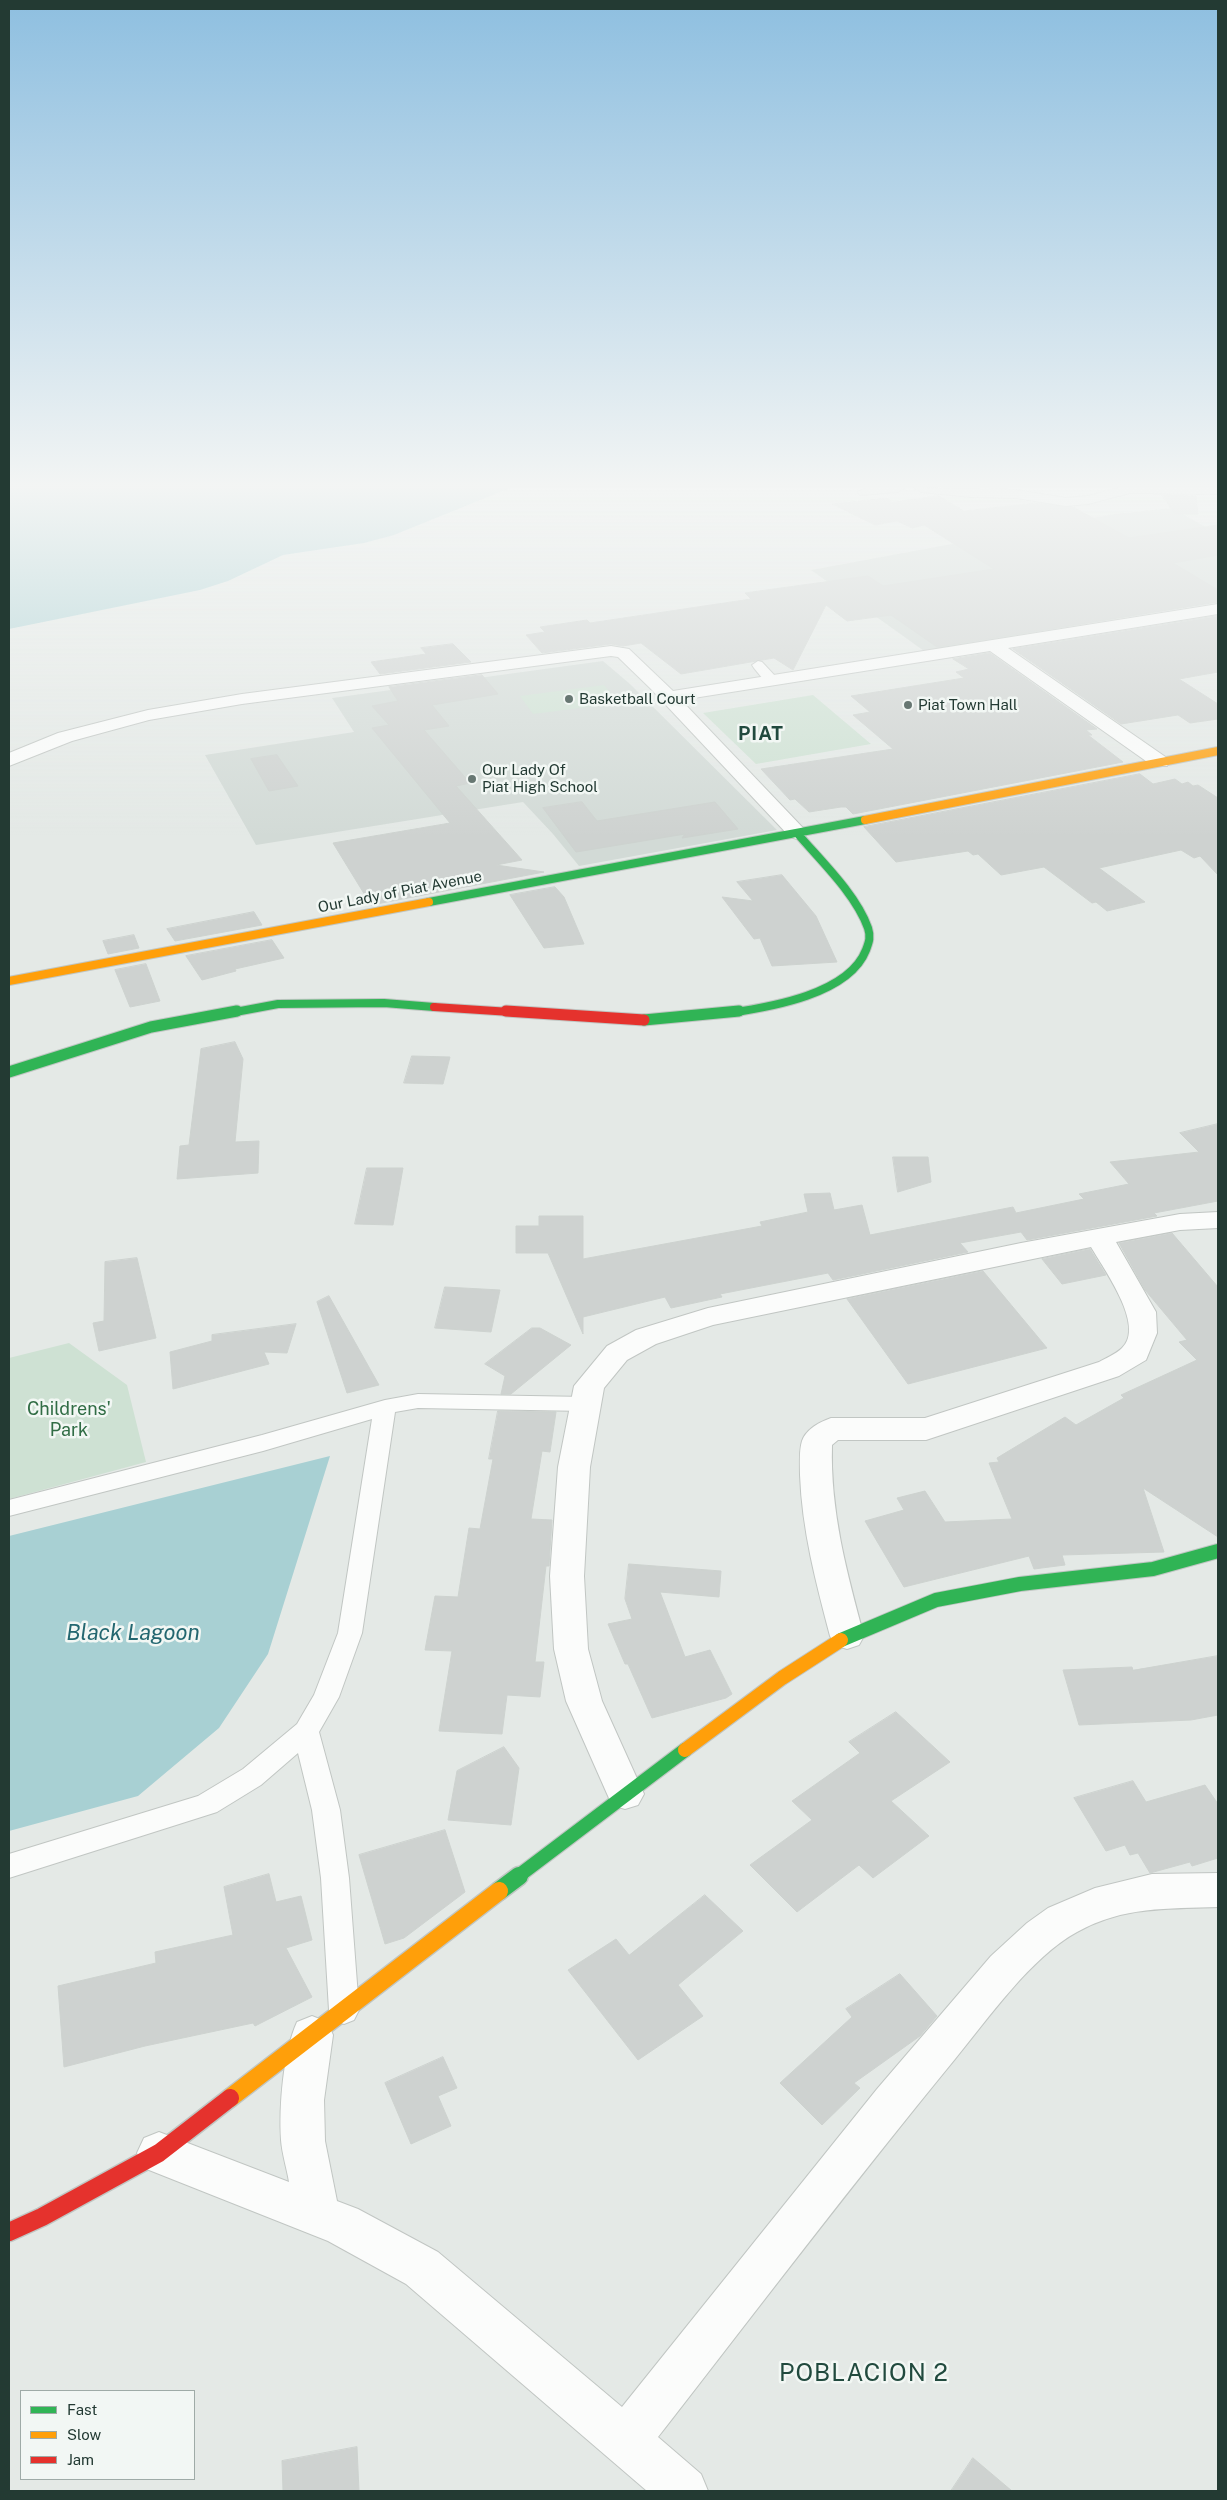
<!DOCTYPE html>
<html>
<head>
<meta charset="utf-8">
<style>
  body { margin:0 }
  #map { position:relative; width:1227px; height:2500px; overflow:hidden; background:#e4e9e6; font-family:"Public Sans",sans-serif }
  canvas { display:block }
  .frame { position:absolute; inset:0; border:10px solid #233a33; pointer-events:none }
  .legend { position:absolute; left:20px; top:2390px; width:175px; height:90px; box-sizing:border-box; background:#f2f7f4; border:1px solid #9faba7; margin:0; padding:6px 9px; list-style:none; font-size:15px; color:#233a33 }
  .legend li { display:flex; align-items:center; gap:10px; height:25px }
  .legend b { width:25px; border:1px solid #9faba7 }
</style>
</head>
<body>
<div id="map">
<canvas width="1227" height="2500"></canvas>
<div class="frame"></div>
<ul class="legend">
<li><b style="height:6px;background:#30b455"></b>Fast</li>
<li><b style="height:6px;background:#ff9f0a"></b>Slow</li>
<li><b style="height:6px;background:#e5322d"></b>Jam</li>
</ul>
</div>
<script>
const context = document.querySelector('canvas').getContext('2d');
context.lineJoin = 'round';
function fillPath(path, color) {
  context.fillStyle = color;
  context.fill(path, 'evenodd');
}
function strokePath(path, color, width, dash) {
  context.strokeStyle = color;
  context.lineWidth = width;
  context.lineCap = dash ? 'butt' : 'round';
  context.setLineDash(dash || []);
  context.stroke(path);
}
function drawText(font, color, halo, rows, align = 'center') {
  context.font = font + ' "Public Sans",sans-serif';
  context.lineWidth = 5;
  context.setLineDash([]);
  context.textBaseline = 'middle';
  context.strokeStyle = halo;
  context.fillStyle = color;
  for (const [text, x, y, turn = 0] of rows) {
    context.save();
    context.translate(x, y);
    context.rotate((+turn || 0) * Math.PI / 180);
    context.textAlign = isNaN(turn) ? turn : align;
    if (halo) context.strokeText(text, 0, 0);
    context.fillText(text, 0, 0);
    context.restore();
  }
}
fillPath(new Path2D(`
  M1172,508l46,26v68l-294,49 -113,-81 303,-56z
  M603,661l27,23 147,146 -198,36 -26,-32 -30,-32 -267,43 -51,-90 149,-23 -22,-34z`), '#d2dad6');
fillPath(new Path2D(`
  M604,685l15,18 -86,11 -13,-18z
  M813,695l58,49 -115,20 -53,-51z
  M69,1343l58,42 19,77 -137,37v-141z`), '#cee1d3');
fillPath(new Path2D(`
  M9,488h501l-116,47 -30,8 -81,12 -55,26 -28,9 -191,39z
  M330,1456l-62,198 -49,74 -81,68 -129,35v-295z`), '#a8d0d3');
const building = new Path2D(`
  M1162,495l34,1 2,18h-23z
  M939,496l25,15 73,-8 36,4 56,31 89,-13v30l-45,8 45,27v12l-281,45 -46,-32 -44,6 -21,-16 -33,65 -19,-12 -93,16 -40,-31 -18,3 -12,-2 -69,9 -16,-18 19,-3 -5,-5 47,-7 3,3 161,-24 -6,-6 43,-6 80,-11 15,10 111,-17 -70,-44 -12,3 -15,-7 -22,4 -43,-21 55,-6 5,4z
  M1218,616v56l-39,7 39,25v15l-28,4 -12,-8 -57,9 -108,-75z
  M453,644l18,18 -91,12 -9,-12 55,-8 -5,-6z
  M990,653l107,76 -11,1 6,5h-4l35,27 -270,52 -7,-7h-5l-32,5 -14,-13 -5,1 -29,-31 132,-20 -40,-34 17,-3 -19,-16 113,-18 -8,-6 13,-3 -16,-10z
  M482,675l16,19 -66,11 17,21 -25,4 46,53 -14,3 66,74 -26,5 48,7 -173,33 -38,-62 117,-20 -78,-95 17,-3 -17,-19 26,-5 -9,-14z
  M277,755l21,31 -29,5 -18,-32z
  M1140,774l13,10 22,-5 7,5 6,-2 5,4 5,-1 20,13v77l-18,-19 -6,2 -13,-8 -82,18 46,34 -38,9 -11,-9 -4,1 -48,-36 -43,8 -23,-21 -5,1 -5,-4 -72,11 -32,-35z
  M582,802l15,19 118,-19 23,27 -56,9 3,-4 -109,18 -33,-44z
  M782,875l34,41 21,46 -65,4 -12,-28 -6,1 -32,-42 31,4 -16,-19z
  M555,887l9,10 20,47 -40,4 -34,-53z
  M254,912l8,13 -87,16 -8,-12z
  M134,935l5,13 -31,6 -5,-13z
  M272,940l12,18 -49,11 1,2 -34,9 -16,-24z
  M146,964l14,37 -30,6 -15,-37z
  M235,1042l8,17 -8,83 24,-1 -1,32 -81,6 3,-33 9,-1 12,-96z
  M412,1056l38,1 -7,27 -39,-1z
  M1218,1124v77l-64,12 3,3 -130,24 -6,-8 -61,11 8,9 -135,28 -5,-7 -108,21 2,3 -51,11 -6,-11 -82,20v17l-35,-81h-32v-27h23v-10h44v43l179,-33 -2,-4 48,-10 -4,-18 26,-1 4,17 28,-5 8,30 143,-28 3,6 68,-14 -5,-5 50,-10 -19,-22 89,-10 -19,-19z
  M893,1157h35l3,25 -33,10z
  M367,1168h36l-10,57 -38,-1z
  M1172,1233l46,54v250l-75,-49 21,64 -102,3 3,10 -31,4 -5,-13 -125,31 -39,-66 39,-11 -7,-12 28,-7 20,31 67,-3 -23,-56 10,-1 -2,-4 68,-41 11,8 48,-27 -3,-3 76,-35 -18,-18 8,-2 -42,-50 -26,-47z
  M1090,1249l16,26 -44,9 -20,-25z
  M137,1258l19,80 -57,13 -6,-28 11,-2 1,-59z
  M983,1271l64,77 -139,36 -61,-85z
  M445,1287l55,3 -9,42 -56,-4z
  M329,1296l50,89 -32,8 -30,-91z
  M296,1324l-9,29 -23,-1 5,12 -96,25 -3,-37 42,-11v-6z
  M532,1328h8l31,17 -60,49h-10l4,-18 -20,-12z
  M498,1411l58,1 -6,40 -8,-1 -11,68 21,1 -3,46h-3l-11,96h9l-4,35 -33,-2 -5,39 -63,-3 13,-80 -27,-1 10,-54 23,1 11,-69 11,1 13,-70h-4z
  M629,1564l92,7 -2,26 -59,-5 25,65 25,-7 22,44 -6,4 -74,20 -24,-54h-3l-17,-40 24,-5 -7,-20z
  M1218,1656v59l-27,5 -112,5 -16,-55 69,-3 1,3z
  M896,1712l54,50 -59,39 38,35 -56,42 -14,-13 -62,47 -47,-47 62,-45 -20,-19 68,-48 -11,-11z
  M504,1747l15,21 -8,57 -63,-5 9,-49z
  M1133,1781l13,21 59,-17 13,19v54l-26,8 -2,-4 -40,11 -12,-20 -8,2 -5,-10 -19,6 -32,-53z
  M445,1830l20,62 -61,46 -19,6 -26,-89z
  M269,1874l7,28 25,-6 11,44 -26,8 26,49 -57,29 -2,-3 -108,23 -81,21 -6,-81 98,-23 -1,-11 78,-17 -9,-48z
  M705,1895l38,36 -65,54 25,31 -65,44 -70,-90 48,-31 13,16z
  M900,1974l37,42 -17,20 -66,47 6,5 -38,37 -42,-42 72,-66 -6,-8z
  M443,2057l14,31 -19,8 13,30 -40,18 -26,-61z
  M357,2447l2,44h-76l-1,-30z
  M973,2458l39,33h-61z`);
fillPath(building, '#ced2d0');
strokePath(building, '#cdd2cf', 1);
const lane = new Path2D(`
  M758,661l4,1 15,16 1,3 -1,3h-10l-13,-16 -2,-3z
  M418,1394l168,3 8,2 3,5 -3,5 -8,2 -168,-3 -23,4 -33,221 -23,64 -20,35 21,78 9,68 10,132 -5,10 -10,4 -10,-4 -5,-10 -8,-132 -9,-68 -14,-57 -37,32 -44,27 -208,66v-24l189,-58 45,-27 54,-45 17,-29 24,-62 34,-214 -109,32 -254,65v-16l253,-65 123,-35z`);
const street = new Path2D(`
  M865,488h40l-7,4 -38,3 -2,-3z
  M914,488l102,2 50,8 22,-2 31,-8h99v6l-88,-1 -42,11 -22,2 -50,-8 -45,-1 -50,-5z
  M1218,604v10l-210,34 159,110 2,4 -2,4h-14l-163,-115 -309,49 123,129 3,4 -3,4 -7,2 -7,-2 -140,-149 -32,-31 -7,-1 -369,48 -93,16 -77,21 -63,25v-13l49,-20 90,-23 94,-16 369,-48 18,3 44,42z
  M1218,1212v16l-38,2 -64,12 40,70 1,21 -11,27 -27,16 -193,64h-88l-6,5c-2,66 15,128 32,191l-5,9 -12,4 -12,-4 -5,-9c-14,-53 -28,-106 -30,-161 0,-10 -1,-25 2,-34 4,-12 18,-19 29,-23h94l174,-56c7,-4 17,-8 23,-14 24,-22 -19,-80 -31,-101l-378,78 -57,19 -29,16 -23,28 -14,79 -6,109 4,73 14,52 42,93 -6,11 -13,4 -13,-4 -46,-104 -12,-52 -4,-73 8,-109 16,-81 33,-40 29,-16 72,-22 313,-65 159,-29z
  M1218,1873v34c-51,2 -94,-1 -141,25 -46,25 -89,87 -122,127 -102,124 -199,252 -297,378l43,37 7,17h-61l-241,-207 -78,-43 -184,-73 -7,-15 7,-15 15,-6 130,50c-2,-13 -7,-28 -8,-42 -2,-34 2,-87 16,-118l15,-6 15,6 6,13 -9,65 1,41 12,60 21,8 80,43 184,155 255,-318 114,-133 36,-33 21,-15 47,-20 57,-14z`);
const fastFar3 = new Path2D(`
  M429,902l436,-82
  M230,1013l48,-9 106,-1 50,4
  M729,1013c42,-6 120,-19 137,-63 3,-8 5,-13 2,-22 -12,-34 -48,-68 -71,-95`);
const fastFar2 = new Path2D(`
  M644,1020l95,-9
  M9,1072l142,-45 86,-16`);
const fastFar1 = new Path2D(`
  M841,1640l95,-40 84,-16 133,-15 65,-18
  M517,1877l168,-127`);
const fast = new Path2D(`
  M499,1891l20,-15`);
const slowFar2 = new Path2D(`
  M865,820l353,-69
  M9,981l420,-79`);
const slowFar1 = new Path2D(`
  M685,1750l97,-72 59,-38`);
const slow = new Path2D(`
  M230,2098l269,-207`);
const jamFar2 = new Path2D(`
  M434,1007l92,6`);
const jamFar1 = new Path2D(`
  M506,1011l138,9`);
const jam = new Path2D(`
  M9,2232l33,-15 117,-64 71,-55`);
strokePath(lane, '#c1c6c3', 2);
strokePath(street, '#c1c6c3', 2);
strokePath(fastFar3, '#c0c6c3', 10);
strokePath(fastFar2, '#c0c6c3', 13);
strokePath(fastFar1, '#c0c6c3', 16);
strokePath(fast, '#c0c6c3', 21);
strokePath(slowFar2, '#c0c6c3', 10);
strokePath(slowFar1, '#c0c6c3', 16);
strokePath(slow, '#c0c6c3', 21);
strokePath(jamFar2, '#c0c6c3', 10);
strokePath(jamFar1, '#c0c6c3', 13);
strokePath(jam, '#c0c6c3', 21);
fillPath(lane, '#fbfcfb');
fillPath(street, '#fbfcfb');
strokePath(fastFar3, '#30b455', 8);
strokePath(fastFar2, '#30b455', 11);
strokePath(fastFar1, '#30b455', 14);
strokePath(fast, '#30b455', 18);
strokePath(slowFar2, '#ff9f0a', 8);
strokePath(slowFar1, '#ff9f0a', 14);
strokePath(slow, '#ff9f0a', 18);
strokePath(jamFar2, '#e5322d', 8);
strokePath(jamFar1, '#e5322d', 11);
strokePath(jam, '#e5322d', 18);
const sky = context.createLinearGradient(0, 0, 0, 838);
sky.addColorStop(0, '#8ebfe0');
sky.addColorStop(0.58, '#f3f5f4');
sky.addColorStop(1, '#f3f5f400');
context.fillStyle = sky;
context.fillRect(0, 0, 1227, 838);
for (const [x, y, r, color] of [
  [569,699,5,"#677772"],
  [908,705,5,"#677772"],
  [472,779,5,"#677772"]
]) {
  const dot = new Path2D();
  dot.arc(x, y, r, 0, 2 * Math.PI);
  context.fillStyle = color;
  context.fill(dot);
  strokePath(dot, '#f2f7f4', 2);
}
drawText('15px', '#233a33', '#f2f7f4', [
  ["Basketball Court",579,699],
  ["Piat Town Hall",918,705],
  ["Our Lady Of",482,770],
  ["Piat High School",482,787]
], 'left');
drawText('15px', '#233a33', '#f2f7f4', [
  ["Our Lady of Piat Avenue",400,892,-11]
]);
drawText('18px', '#316d45', '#f2f7f4', [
  ["Childrens'",69,1409],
  ["Park",69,1430]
]);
context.letterSpacing = '1px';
drawText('bold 19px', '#214a3e', '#f2f7f4', [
  ["PIAT",761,734]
]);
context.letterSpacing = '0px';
drawText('italic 22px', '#236770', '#f2f7f4', [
  ["Black Lagoon",133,1633]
]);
context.letterSpacing = '1px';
drawText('24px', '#214a3e', '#f2f7f4', [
  ["POBLACION 2",864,2374]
]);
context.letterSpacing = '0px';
</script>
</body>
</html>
